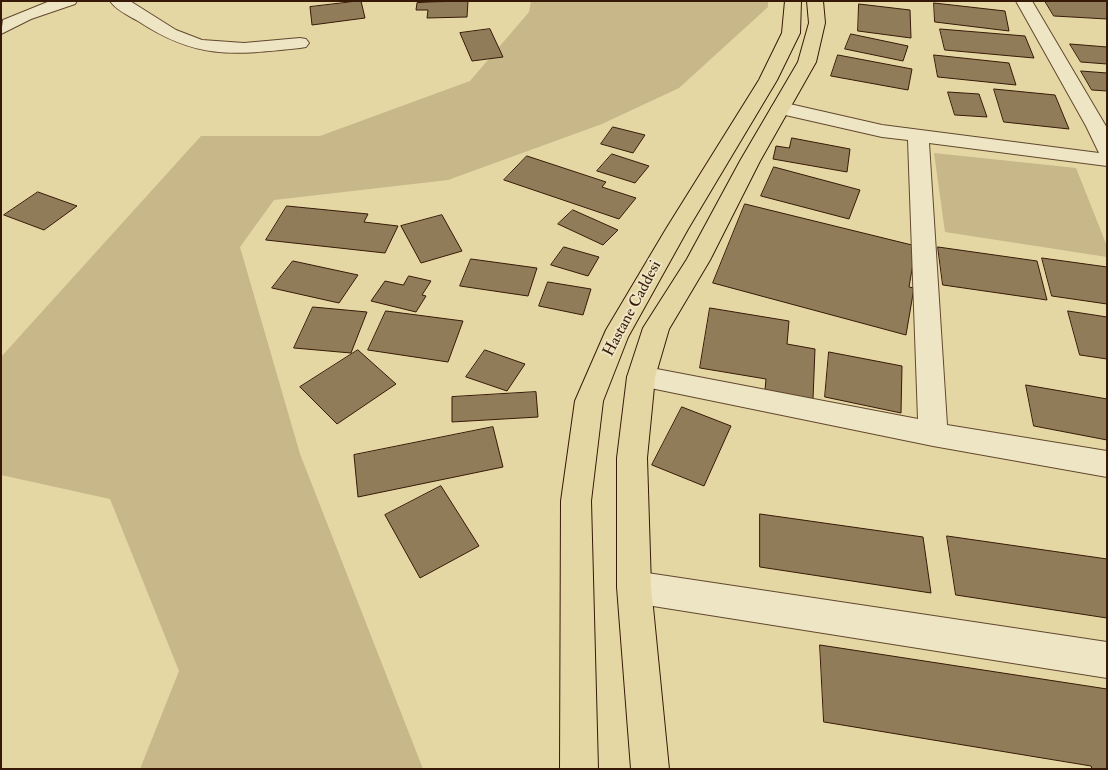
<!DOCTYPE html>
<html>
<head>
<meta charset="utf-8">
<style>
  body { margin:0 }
  #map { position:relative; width:1108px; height:770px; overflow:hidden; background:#e5d7a4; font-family:"IM FELL Double Pica",serif }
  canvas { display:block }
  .frame { position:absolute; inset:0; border:2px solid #371907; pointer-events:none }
</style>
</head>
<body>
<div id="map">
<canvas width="1108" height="770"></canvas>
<div class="frame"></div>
</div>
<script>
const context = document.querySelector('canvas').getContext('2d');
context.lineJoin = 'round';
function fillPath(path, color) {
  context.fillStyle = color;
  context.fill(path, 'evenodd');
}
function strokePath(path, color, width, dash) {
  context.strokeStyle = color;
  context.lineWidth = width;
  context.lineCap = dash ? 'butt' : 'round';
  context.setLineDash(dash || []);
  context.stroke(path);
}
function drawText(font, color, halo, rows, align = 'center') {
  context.font = font + ' "IM FELL Double Pica",serif';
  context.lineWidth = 4;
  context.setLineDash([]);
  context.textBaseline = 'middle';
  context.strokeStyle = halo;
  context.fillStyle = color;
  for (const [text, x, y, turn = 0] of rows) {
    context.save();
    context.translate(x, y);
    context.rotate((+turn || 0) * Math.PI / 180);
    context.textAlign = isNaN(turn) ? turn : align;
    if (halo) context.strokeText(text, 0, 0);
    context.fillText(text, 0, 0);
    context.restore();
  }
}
fillPath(new Path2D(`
  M531,1h237v6l-89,81 -77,36 -154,56 -174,20 -34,47 60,207 123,315h-283l39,-98 -69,-172 -109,-24v-118l200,-221h119l150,-55 59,-69z
  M934,153l142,15 31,78v11l-162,-25z`), '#c7b789');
const building = new Path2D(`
  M361,1l4,17 -53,7 -2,-18z
  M468,1l-1,16 -40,1 1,-8h-12l1,-7z
  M1045,1h62v18l-53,-3z
  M934,3l71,8 4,20 -74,-9z
  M859,4l51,6 1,28 -53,-7z
  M490,29l13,28 -31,4 -12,-28z
  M940,29l85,7 9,22 -89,-8z
  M851,34l57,12 -5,15 -58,-12z
  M1070,44l37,3v17l-26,-2z
  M838,55l74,14 -4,21 -77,-14z
  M934,55l75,8 7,22 -78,-8z
  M1081,71l26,2v18l-15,-1z
  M994,89l61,6 14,34 -65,-7z
  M948,92l31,2 8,23 -32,-2z
  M613,127l32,8 -12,18 -32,-9z
  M792,138l58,11 -3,23 -74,-13 3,-13 13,2z
  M612,154l37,12 -14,17 -38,-12z
  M527,156l79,26 -4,5 34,11 -17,21 -115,-39z
  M774,167l86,23 -11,29 -88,-23z
  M38,192l39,14 -33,24 -40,-15z
  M745,204l171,42 -7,41 5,1 -8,47 -193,-52z
  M287,206l81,8 -4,8 34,4 -13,27 -119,-13z
  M573,210l45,20 -15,15 -45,-21z
  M442,215l20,36 -41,12 -20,-37z
  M564,247l35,10 -11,19 -37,-11z
  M938,247l99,14 10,39 -104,-15z
  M1042,258l65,9v37l-55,-8z
  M471,259l66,9 -9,28 -68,-10z
  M293,261l65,14 -19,28 -67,-15z
  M409,276l22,5 -9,14 4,1 -10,16 -45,-11 14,-20 18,4z
  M548,282l43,7 -8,26 -44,-9z
  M313,307l54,5 -16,41 -57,-5z
  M710,308l79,13 -2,23 28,5 -2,50 -48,-9 1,-11 -66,-11z
  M386,311l77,10 -15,41 -80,-12z
  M1068,311l39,6v42l-27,-4z
  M358,350l38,34 -59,40 -37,-37z
  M485,350l40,14 -18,27 -41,-14z
  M829,352l73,14 -1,47 -76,-16z
  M1026,385l81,14v41l-73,-14z
  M536,392l2,25 -86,5v-25z
  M682,407l49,19 -27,60 -52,-21z
  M493,427l10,40 -145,30 -4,-42z
  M441,486l38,60 -59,32 -35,-63z
  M760,514l163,23 8,56 -171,-26z
  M947,536l160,23v59l-151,-23z
  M820,645l287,44v80h-15l-1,-3 -267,-44z`);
fillPath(building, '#917c59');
strokePath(building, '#371907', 1);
const minor = new Path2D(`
  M50,1h27l-2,3 -44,15 -30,15 2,-14z
  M110,1h20l46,29 26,10 42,3 56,-5 6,1 3,4 -3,4 -6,1c-67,7 -103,12 -162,-27 -9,-5 -22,-11 -28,-20z
  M1016,1h16l75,127v38l-178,-23 18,282 160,26v26l-174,-31 -302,-62 -4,-7 4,-7 10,-4 277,53 -10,-279 -26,-3 -101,-23 -7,-2 -3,-4 3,-4 7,-2 101,23 217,28 -13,-27z
  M634,571l473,71v36l-473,-75 -12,-5 -5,-11 5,-11z`);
const major = new Path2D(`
  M785,1h16l-1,32 -23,47 -89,149 -60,108 -25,64 -12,100 7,268h-38l1,-268 14,-100 31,-71 60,-101 93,-149 23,-47z
  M807,1h16l2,22 -9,39 -56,99 -50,99 -41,69 -14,48 -8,81 4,129 18,182h-38l-14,-182v-129l10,-81 16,-49 44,-69 53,-98 58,-99 11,-39z`);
strokePath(minor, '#62482e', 2);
strokePath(major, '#371907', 2);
fillPath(minor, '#eee5c4');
fillPath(major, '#e5d7a4');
drawText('16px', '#371907', '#eee5c4', [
  ["Hastane Caddesi",633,309,-62]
]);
</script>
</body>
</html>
